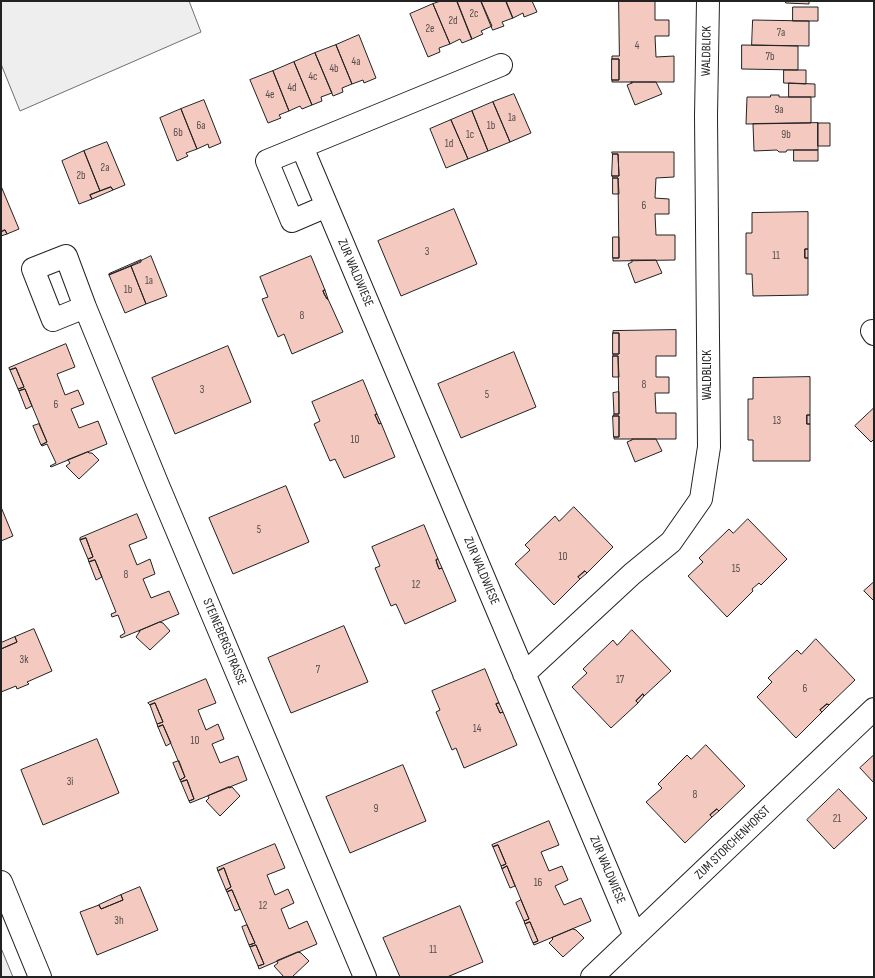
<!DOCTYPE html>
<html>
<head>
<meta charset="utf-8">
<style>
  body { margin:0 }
  #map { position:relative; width:875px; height:978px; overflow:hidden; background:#fff; font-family:"Sofia Sans Condensed",sans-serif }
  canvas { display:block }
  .frame { position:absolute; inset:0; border:2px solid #222; pointer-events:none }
</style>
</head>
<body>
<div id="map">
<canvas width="875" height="978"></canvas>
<div class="frame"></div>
</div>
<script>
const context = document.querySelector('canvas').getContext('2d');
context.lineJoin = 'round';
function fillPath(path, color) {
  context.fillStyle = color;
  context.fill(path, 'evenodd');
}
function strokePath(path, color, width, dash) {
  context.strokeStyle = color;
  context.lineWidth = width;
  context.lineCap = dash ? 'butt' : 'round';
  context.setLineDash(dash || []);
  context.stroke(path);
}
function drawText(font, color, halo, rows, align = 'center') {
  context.font = font + ' "Sofia Sans Condensed",sans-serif';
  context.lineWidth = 3;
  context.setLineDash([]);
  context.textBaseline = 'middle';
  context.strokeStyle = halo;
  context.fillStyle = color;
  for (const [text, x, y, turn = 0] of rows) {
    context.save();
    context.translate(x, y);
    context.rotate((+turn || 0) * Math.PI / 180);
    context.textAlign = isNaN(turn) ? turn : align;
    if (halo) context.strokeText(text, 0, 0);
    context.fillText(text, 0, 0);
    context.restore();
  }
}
const green = new Path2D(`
  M1,1h188l12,31 -181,79 -19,-47z
  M1,948l12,29h-12z`);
fillPath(green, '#eee');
strokePath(green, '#6f6f6f', 1);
const building = new Path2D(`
  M441,1h16l15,38 -10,4 -2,-4 -10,5 -17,-40z
  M457,1h24l11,25 -11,5 2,3 -11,5z
  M481,1h25l7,17 -11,4 2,4 -11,4z
  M506,1h26l5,11 -13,5 -1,-4 -10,5z
  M619,1h36v19h14v16h-14l1,21 18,-1v26h-62v-2h7v-21h-7v-3h7z
  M786,1h23v3l-23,-1z
  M433,4l17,40 -11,4 1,4 -12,5 -18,-43z
  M793,7h25v14h-25z
  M753,20l56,1v25l-57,-1z
  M359,35l17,43 -12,5 -1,-3 -11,4 -16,-39z
  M336,45l16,39 -10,4 1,4 -10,4 -18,-43z
  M742,45l56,1v24l-56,-1z
  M315,53l17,40 -11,4 1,4 -10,4 -18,-43z
  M612,59h7v21h-7z
  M294,62l18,43 -10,4 -2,-3 -11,5 -16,-40z
  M784,70h22v14l-22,-1z
  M273,71l16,40 -10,4 2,3 -13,5 -18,-43z
  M631,82h25l6,12 -27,11 -8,-20 5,-2z
  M789,83l26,1v13h-26z
  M514,94l17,39 -21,9 -17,-40z
  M771,95h8v2h32v26l-65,1 1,-27h23z
  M204,100l17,43 -12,5 -1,-4 -11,5 -16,-40z
  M493,102l17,40 -22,9 -16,-40z
  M181,109l16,40 -11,4 2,3 -11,5 -17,-43z
  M472,111l16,40 -20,8 -17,-39z
  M451,120l17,39 -22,9 -16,-39z
  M818,123v27h-31l-1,2h-7l-2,-2 -23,1 -1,-27z
  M818,123h12v23h-12z
  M107,142l18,43 -12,5 -2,-3 -11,4 -16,-40z
  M794,150h24v11h-24z
  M84,151l16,40 -10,4 2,4 -13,5 -17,-43z
  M612,152h62v25l-18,1 -1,20 14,1v15h-14l1,21h19v25l-62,1v-3h6l-1,-80h-5l-1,-2h7l-1,-22h-5z
  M613,154h5l1,22h-7z
  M613,178h5l1,16h-6z
  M1,186l18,43 -12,5 -2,-4 -4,2z
  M111,187l2,3 -21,9 -2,-4z
  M454,209l23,55 -76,32 -23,-55z
  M808,212v37h-3v9h3v37l-55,1 -1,-22h-6v-41h6v-20z
  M5,230l2,4 -6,2v-4z
  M613,237h6v21h-6z
  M805,249h3v9h-3z
  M151,256l16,40 -21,8 -15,-38z
  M311,256l14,34 -2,1 1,3 3,5h1l15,33 -51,22 -8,-20 -6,3 -16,-38 6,-2 -8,-20z
  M141,260v2l-32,13v-1z
  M631,260h25l6,13 -27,10 -7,-19 4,-2z
  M131,266l15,38 -21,9 -16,-38z
  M325,290l3,9h-1l-4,-8z
  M676,330v26h-20v21h13v16h-14l1,20h20v26h-62v-2h5v-21h-6l1,-2h5l-1,-58h-5v-2h6v-21h-6v-2z
  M613,333h6v21h-6z
  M66,344l9,23 -18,7 8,21 13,-5 6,14 -13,5 8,19 19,-7 9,23 -56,23 -1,-1 6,-3 -9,-19 -5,2 -1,-1 6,-3 -22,-53 -6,2 -1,-2 6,-2 -8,-19 -6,2 -1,-2z
  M228,346l23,56 -76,32 -23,-56z
  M514,352l22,55 -75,31 -23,-54z
  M613,356h5l1,21h-6z
  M16,368l8,19 -6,2 -8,-19z
  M810,377v38h-3v9h3v37h-57v-21h-5v-41h5v-21z
  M363,380l14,34 -2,1 2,4 2,5 2,-1 14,34 -51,21 -9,-19 -5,2 -16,-37 6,-3 -8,-19z
  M25,389l7,17 -6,3 -7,-18z
  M619,392v22h-5l-1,-21z
  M874,408v31l-3,3 -16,-16z
  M377,414l4,9 -2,1 -4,-9z
  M807,415h3v9h-3z
  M613,416h6v21h-5z
  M39,424l8,18 -6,3 -8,-19z
  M632,439h24l6,12 -27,11 -8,-20 5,-2z
  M88,452l1,1h3l7,7 -20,19 -13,-13 4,-3 -2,-3z
  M286,486l23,56 -76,32 -24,-56z
  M1,507l12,29 -12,5z
  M574,507l39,40 -26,26 -2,-2 -7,6 2,2 -26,26 -39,-41 15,-14 -5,-5 30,-29 4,5z
  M137,514l10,24 -18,7 8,20 13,-6 5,15 -12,5 8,19 18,-7 10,23 -58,24 -1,-2 5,-3 -7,-18 -6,2 -1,-3 5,-2 -21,-52 -6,2 -1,-3 5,-2 -7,-19 -6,2v-2z
  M748,519l39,40 -26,26 -2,-2 -7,6 1,2 -26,26 -39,-41 15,-14 -4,-4 30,-29 4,4z
  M424,525l14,34 -2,1 1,4 2,5 3,-1 14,33 -51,23 -9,-20 -5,2 -16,-38 5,-2 -8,-19z
  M86,538l7,19 -5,2 -8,-19z
  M438,559l4,9 -3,1 -3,-9z
  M95,560l7,17 -6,3 -7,-18z
  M585,571l2,2 -7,6 -2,-2z
  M874,582v19l-10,-10z
  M160,622l3,1 7,8 -20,19 -14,-13 4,-6h-1z
  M344,626l24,56 -77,31 -23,-55z
  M34,629l18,42 -25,11 2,2 -12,5 -1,-3 -15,6v-43l16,-7 -2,-5z
  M632,630l39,41 -27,25 -1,-2 -7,7 2,2 -27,25 -39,-41 15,-14 -4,-4 30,-29 4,5z
  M15,637l2,5 -16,7v-6z
  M816,639l39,41 -26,25 -2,-1 -7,6 2,2 -26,26 -39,-41 15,-15 -4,-4 29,-28 4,4z
  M485,669l14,34 -3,1 4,9 3,-1 14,33 -53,23 -8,-20 -4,2 -16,-38 4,-2 -8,-19z
  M206,679l10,24 -18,7 8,20 12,-6 6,15 -12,5 8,19 18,-7 9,24 -57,23 -1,-2 5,-2 -7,-19 -6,2 -1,-2 5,-3 -22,-52 -5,2 -1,-3 6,-2 -8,-19 -5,2 -2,-2z
  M643,694l1,2 -6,7 -2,-2z
  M155,703l8,19 -6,2 -7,-19z
  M499,703l4,9 -3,1 -4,-9z
  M827,704l2,1 -7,7 -2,-2z
  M163,725l8,18 -5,3 -8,-19z
  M97,739l22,54 -76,32 -22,-55z
  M706,745l39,41 -26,25 -2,-2 -7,6 2,2 -27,26 -39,-41 16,-14 -4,-4 29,-29 4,4z
  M874,755v28l-14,-15z
  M179,761l6,16 -5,3 -7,-17z
  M403,765l23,56 -76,32 -24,-56z
  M187,780l7,19 -5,2 -8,-19z
  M229,787v1l3,-1 8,9 -20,20 -14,-15 3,-3 -1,-2z
  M839,789l28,29 -33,31 -27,-29z
  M717,809l2,2 -7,6 -2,-2z
  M549,821l10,24 -18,7 8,19 13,-5 6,14 -13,6 9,19 17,-7 10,23 -57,24 -1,-2 5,-2 -8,-19 -5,2 -1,-3 5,-2 -22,-53 -5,3 -1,-3 5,-2 -8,-19 -5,2 -1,-2z
  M275,844l10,24 -18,7 8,20 13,-6 6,14 -13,6 8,20 18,-8 10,23 -58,25 -1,-3 6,-2 -8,-19 -6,2 -1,-2 6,-2 -8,-18 -15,-35 -5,2 -1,-2 5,-3 -7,-19 -6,3 -1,-3z
  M498,845l8,19 -5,2 -8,-19z
  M507,866l8,20 -5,2 -8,-19z
  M224,868l7,19 -5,3 -8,-19z
  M140,887l18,43 -61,25 -17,-43 19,-7 2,4 22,-9 -2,-5z
  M232,890l8,19 -5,2 -8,-19z
  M121,895l2,5 -22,9 -2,-4z
  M521,900l8,19 -5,2 -8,-18z
  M460,906l23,56 -36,15h-47l-17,-39z
  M530,922l8,19 -5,2 -8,-19z
  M247,925l8,18 -6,2 -7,-18z
  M573,929l3,1 8,8 -21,19 -14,-14 4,-4 -1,-1z
  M256,945l8,19 -6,2 -8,-19z
  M298,952l3,1 8,8 -17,16h-8l-10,-11 4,-3 -1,-2z`);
fillPath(building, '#f3c9c0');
strokePath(building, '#222', 1);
const minor = new Path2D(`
  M302,147l333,789
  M327,206l-35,15 -25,-60 234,-96
  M85,307l-32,13 -20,-51 33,-13 19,51 72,176 208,494
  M872,331l2,3
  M524,674l108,-100 39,-32 30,-43 8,-52 -3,-331 2,-115
  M1,882l39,95
  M592,977l282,-268`);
strokePath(minor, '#222', 24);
strokePath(minor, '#fff', 22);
drawText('11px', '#564c4a', null, [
  ["2c",474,14],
  ["2d",453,21],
  ["2e",430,29],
  ["7a",781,33],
  ["4",637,46],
  ["7b",770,57],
  ["4a",356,62],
  ["4b",334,69],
  ["4c",313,77],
  ["4d",292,88],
  ["4e",270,95],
  ["9a",779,110],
  ["1a",512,118],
  ["6a",201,126],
  ["1b",491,126],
  ["6b",178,133],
  ["1c",470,135],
  ["9b",786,135],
  ["1d",449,144],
  ["2a",105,168],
  ["2b",81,176],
  ["6",644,206],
  ["3",427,252],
  ["11",776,256],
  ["1a",149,281],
  ["1b",128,290],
  ["8",302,316],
  ["8",644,385],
  ["3",202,390],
  ["5",487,395],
  ["6",56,405],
  ["13",777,421],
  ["10",355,440],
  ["5",259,530],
  ["10",563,557],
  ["15",736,569],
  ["8",126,575],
  ["12",416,585],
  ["3k",24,660],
  ["7",318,670],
  ["17",620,680],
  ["6",805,689],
  ["14",477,729],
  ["10",195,741],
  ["3i",70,782],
  ["8",695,795],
  ["9",376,809],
  ["21",837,819],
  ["16",538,883],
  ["12",263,906],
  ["3h",119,921],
  ["11",433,950]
]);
drawText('13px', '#222', '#fff', [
  ["WALDBLICK",707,51,-89],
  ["ZUR WALDWIESE",355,273,67],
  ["WALDBLICK",708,375,-90],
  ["ZUR WALDWIESE",481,571,67],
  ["STEINEBERGSTRASSE",224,642,67],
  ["ZUM STORCHENHORST",733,843,-44],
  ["ZUR WALDWIESE",607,870,67]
]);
</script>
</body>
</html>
